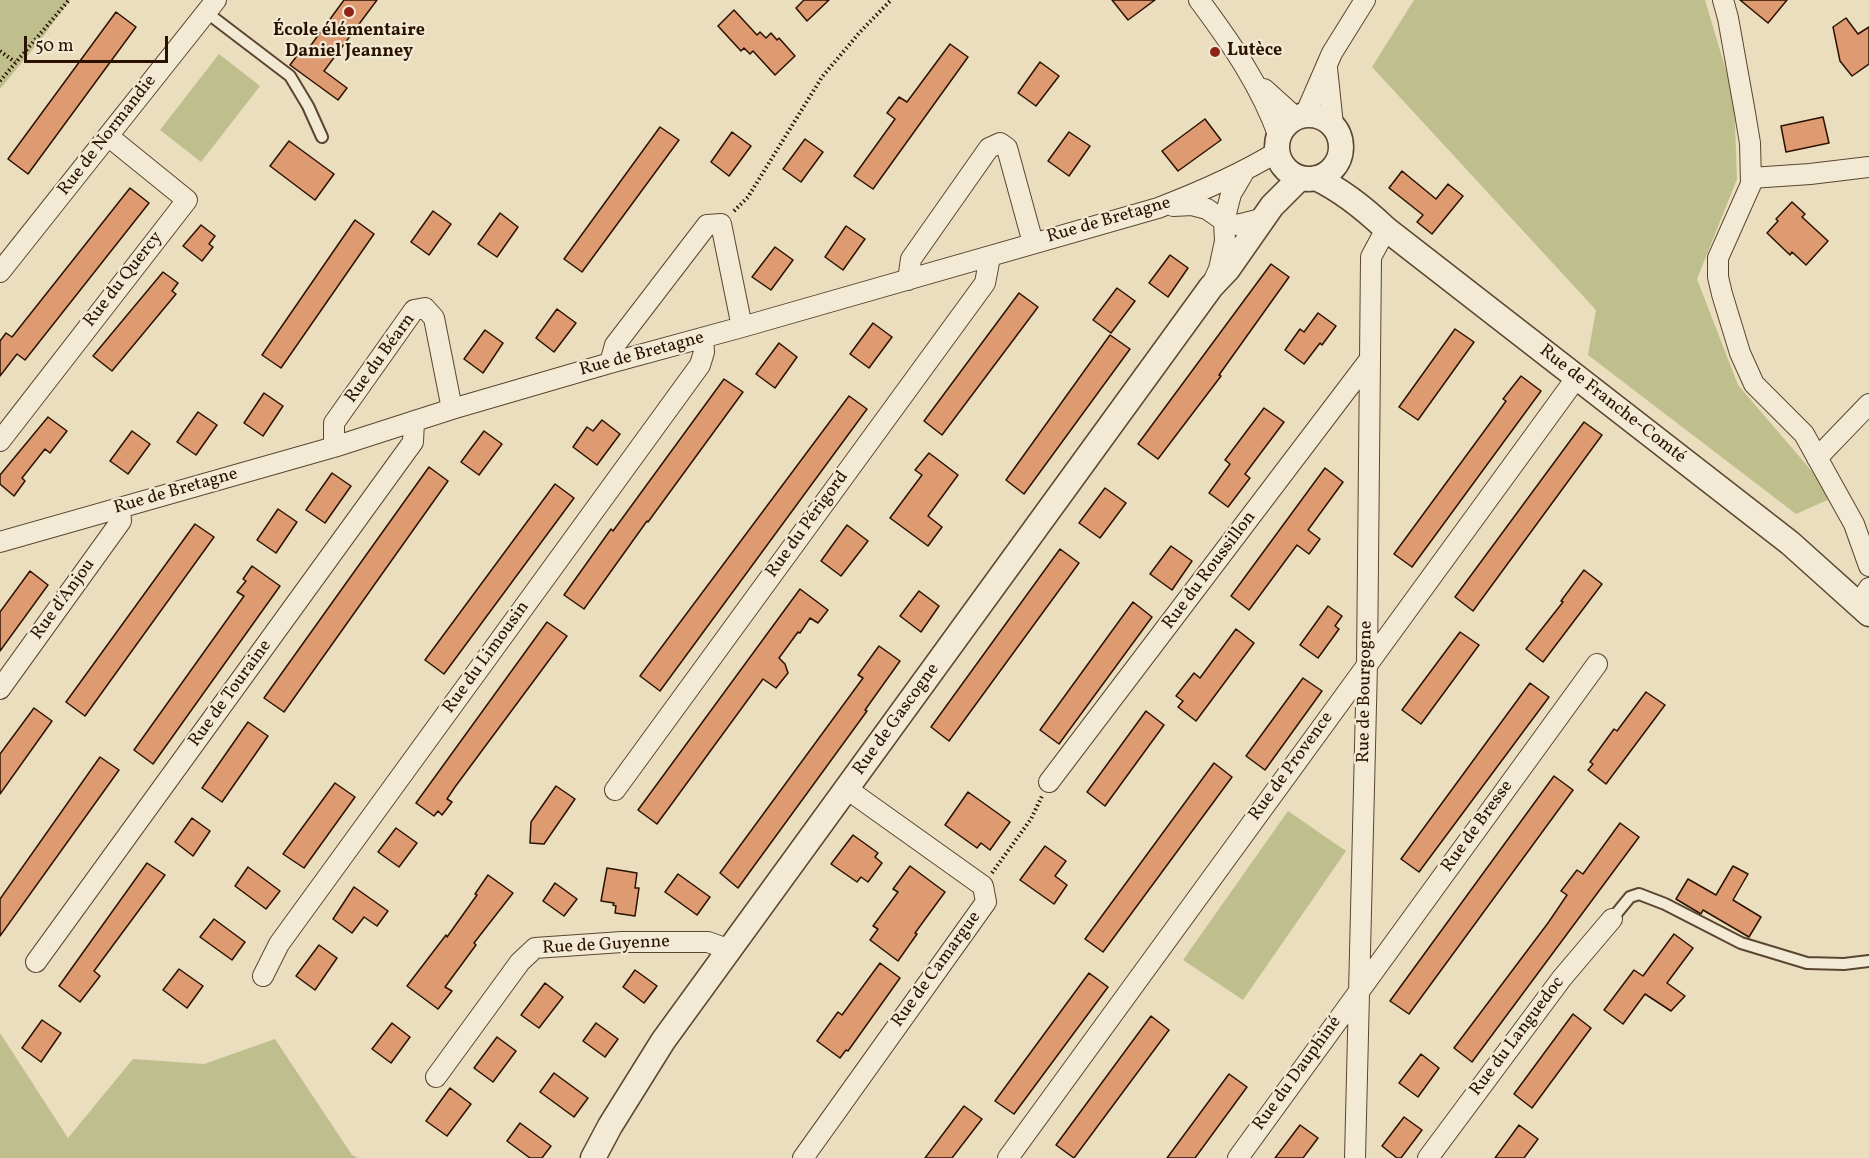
<!DOCTYPE html>
<html>
<head>
<meta charset="utf-8">
<style>
  body { margin:0 }
  #map { position:relative; width:1869px; height:1158px; overflow:hidden; background:#ebdebf; font-family:Vollkorn,serif }
  canvas { display:block }
  .scale { position:absolute; left:24px; top:36px; width:144px; height:27px; box-sizing:border-box; border:3px solid #2b1200; border-top:0; padding-left:8px; font-size:18px; line-height:21px; white-space:nowrap; color:#2b1200; -webkit-text-stroke:4px #f2ead5; paint-order:stroke }
</style>
</head>
<body>
<div id="map">
<canvas width="1869" height="1158"></canvas>
<div class="scale">50 m</div>
</div>
<script>
const context = document.querySelector('canvas').getContext('2d');
context.lineJoin = 'round';
function fillPath(path, color) {
  context.fillStyle = color;
  context.fill(path, 'evenodd');
}
function strokePath(path, color, width, dash) {
  context.strokeStyle = color;
  context.lineWidth = width;
  context.lineCap = dash ? 'butt' : 'round';
  context.setLineDash(dash || []);
  context.stroke(path);
}
function drawText(font, color, halo, rows, align = 'center') {
  context.font = font + ' Vollkorn,serif';
  context.lineWidth = 4.5;
  context.setLineDash([]);
  context.textBaseline = 'middle';
  context.strokeStyle = halo;
  context.fillStyle = color;
  for (const [text, x, y, turn = 0] of rows) {
    context.save();
    context.translate(x, y);
    context.rotate((+turn || 0) * Math.PI / 180);
    context.textAlign = isNaN(turn) ? turn : align;
    if (halo) context.strokeText(text, 0, 0);
    context.fillText(text, 0, 0);
    context.restore();
  }
}
fillPath(new Path2D(`
  M0,0h70l-28,38 -42,51z
  M1414,0h291l29,97 3,82 -40,100 41,106 96,112 -38,17 -208,-159 8,-45 -224,-243z
  M219,54l41,32 -59,76 -41,-32z
  M1288,811l58,40 -103,149 -60,-40z
  M0,1033l68,105 65,-79 71,5 71,-25 77,116 6,3h-358z`), '#bebf8d');
const building = new Path2D(`
  M344,0h33l-53,71 23,17 -9,12 -48,-35 9,-12 4,3z
  M804,0h25l-22,21 -11,-13z
  M1112,0h43l-27,20z
  M1740,0h47l-19,23z
  M734,10l23,25 3,-3 6,6 5,-5 6,7 2,-2 16,18 -20,19 -22,-24 -3,3 -6,-6 -3,3 -23,-25z
  M116,12l20,15 -108,147 -20,-15z
  M1846,18l12,16 11,-7v37l-17,12 -12,-15 -7,-34z
  M950,44l18,13 -95,132 -19,-13 41,-57 -8,-6 12,-16 8,5z
  M1040,62l19,14 -23,30 -18,-13z
  M1823,117l6,26 -43,9 -5,-26z
  M1205,119l16,21 -43,31 -16,-20z
  M660,127l19,13 -97,132 -18,-13z
  M732,132l19,14 -22,30 -18,-14z
  M1069,132l21,14 -21,30 -21,-15z
  M805,139l18,13 -22,30 -18,-13z
  M289,141l45,33 -19,26 -45,-34z
  M1402,171l34,28 12,-15 15,12 -31,38 -15,-12 6,-7 -34,-27z
  M130,188l19,15 -124,157 -8,-6 -17,22v-35l6,-8 6,4z
  M1792,202l13,12 -3,3 26,24 -22,24 -14,-13 -2,3 -23,-22 11,-12 -2,-2z
  M433,211l18,13 -22,31 -18,-13z
  M500,213l18,14 -21,30 -19,-13z
  M355,220l19,14 -93,134 -19,-13z
  M201,225l14,11 -6,8 4,3 -11,14 -19,-15z
  M846,226l19,13 -22,31 -18,-13z
  M775,247l18,13 -22,30 -19,-13z
  M1170,255l18,13 -20,29 -19,-14z
  M1271,264l18,13 -70,98 2,1 -63,83 -20,-15z
  M163,272l15,11 -6,8 4,3 -64,77 -19,-15z
  M1117,288l18,13 -24,32 -18,-13z
  M1019,293l19,14 -96,128 -18,-14z
  M557,309l19,14 -22,29 -18,-14z
  M1318,313l18,13 -14,19 -2,-2 -16,21 -19,-14 15,-21 4,3z
  M873,323l19,14 -23,31 -19,-14z
  M1455,329l19,13 -56,78 -19,-13z
  M485,330l18,13 -20,30 -19,-14z
  M1110,335l20,14 -106,145 -18,-14z
  M779,343l18,14 -22,31 -19,-14z
  M1521,376l20,15 -129,176 -18,-13 102,-139 10,-14 -3,-2z
  M724,379l19,13 -95,130 -1,-1 -63,88 -20,-14 47,-66 2,2z
  M264,393l19,13 -20,30 -19,-13z
  M849,396l18,13 -207,282 -20,-15z
  M1264,408l20,14 -39,52 5,4 -22,29 -19,-14 21,-29 -5,-4z
  M198,412l19,13 -21,30 -19,-13z
  M48,417l19,14 -17,22 -5,-4 -23,29 3,3 -11,15 -14,-12v-9z
  M602,420l18,14 -23,31 -24,-18 14,-20 6,4z
  M1584,422l18,13 -129,176 -18,-14z
  M132,431l18,13 -22,30 -18,-13z
  M484,431l18,13 -23,31 -18,-13z
  M929,453l29,22 -30,41 14,11 -14,19 -38,-28 32,-43 -7,-5z
  M429,467l19,14 -164,231 -20,-14z
  M1325,468l18,14 -35,48 12,9 -11,15 -12,-9 -48,65 -18,-14z
  M332,473l19,13 -26,37 -19,-13z
  M555,484l19,14 -130,176 -19,-14z
  M1105,488l21,15 -26,35 -21,-15z
  M278,509l19,13 -21,31 -19,-13z
  M195,524l19,13 -129,179 -19,-14z
  M847,525l21,16 -27,35 -20,-15z
  M1171,546l21,15 -20,29 -22,-16z
  M1060,549l19,14 -130,178 -18,-14z
  M252,566l28,20 -127,178 -19,-14 110,-154 -7,-4 9,-11 -3,-2z
  M1584,570l18,14 -59,78 -17,-13 37,-47 -2,-1z
  M30,571l18,14 -48,66v-39z
  M800,589l28,21 -10,13 -8,-5 -10,15 -2,-1 -19,26 6,6 3,9 -12,15 -13,-9 -106,145 -19,-14z
  M919,591l20,15 -18,26 -21,-16z
  M1133,602l19,15 -93,127 -19,-14z
  M1328,606l14,10 -7,10 4,3 -21,29 -18,-13z
  M547,622l20,14 -112,151 -8,12 5,3 -10,13 -4,-4 -4,5 -18,-13z
  M1236,629l18,14 -58,78 -18,-14 5,-6 -7,-5 18,-23 6,5z
  M1460,632l19,13 -58,79 -19,-14z
  M879,646l21,15 -35,49 2,1 -129,177 -18,-15 143,-195 -5,-3z
  M1303,678l19,13 -57,79 -19,-14z
  M1530,683l19,14 -130,175 -18,-13z
  M1646,692l19,13 -59,79 -18,-14 5,-6 -3,-2 24,-33 3,2z
  M34,708l18,13 -52,73v-40z
  M1146,711l18,14 -59,81 -18,-14z
  M248,722l20,14 -46,66 -20,-14z
  M100,757l19,13 -119,166v-37z
  M1214,763l18,14 -129,175 -18,-13z
  M1554,776l19,14 -164,224 -19,-13z
  M335,783l20,14 -51,71 -21,-14z
  M556,786l19,13 -31,45 -14,-1 1,-21z
  M968,792l42,30 -20,28 -9,-7 -4,5 -32,-23z
  M192,818l18,13 -17,25 -18,-14z
  M1620,823l19,14 -167,225 -18,-14 94,-125 19,-28 -6,-4 16,-21 6,4z
  M396,828l21,15 -18,24 -21,-15z
  M853,835l25,18 -3,4 7,6 -14,19 -7,-5 -4,5 -26,-18z
  M1045,846l21,15 -11,15 12,9 -13,19 -34,-24z
  M147,863l18,12 -71,96 6,5 -20,26 -21,-16z
  M910,866l35,26 -30,41 2,1 -19,27 -28,-21 8,-11 -5,-3 25,-34 -5,-3z
  M1733,866l15,8 -15,26 28,17 -12,20 -46,-27 -2,4 -25,-15 12,-20 28,16z
  M248,867l32,24 -14,18 -31,-23z
  M607,868l30,5 -2,15h4l-4,28 -20,-3 1,-7 -3,-1 1,-2 -13,-2z
  M678,874l32,23 -13,18 -32,-23z
  M488,875l25,18 -39,50 2,2 -31,42 7,4 -14,18 -31,-23 39,-51 1,2 30,-42 -2,-1z
  M555,883l22,16 -13,17 -21,-15z
  M354,887l34,24 -11,15 -13,-9 -12,16 -19,-14z
  M214,919l31,23 -13,18 -32,-23z
  M1674,934l19,14 -26,35 18,13 -14,15 -26,-17 -22,30 -19,-14 30,-40 9,6z
  M319,945l18,13 -22,32 -19,-14z
  M880,963l20,15 -52,73 -2,-1 -6,8 -23,-17 21,-29 4,3z
  M179,969l24,17 -16,22 -24,-18z
  M635,970l22,16 -13,17 -21,-16z
  M1089,973l19,14 -94,127 -19,-13z
  M545,983l18,14 -24,31 -18,-13z
  M1573,1014l18,14 -59,80 -18,-14z
  M1151,1016l18,14 -95,128 -18,-13z
  M42,1020l19,13 -20,29 -19,-14z
  M392,1023l18,14 -19,26 -19,-14z
  M596,1023l22,16 -13,18 -22,-16z
  M497,1037l19,14 -23,31 -19,-14z
  M1421,1054l18,14 -21,29 -19,-14z
  M554,1073l34,25 -14,19 -34,-25z
  M1229,1074l18,13 -52,71h-28z
  M450,1088l21,16 -24,32 -21,-15z
  M964,1106l18,13 -30,39h-27z
  M1404,1117l18,13 -21,28h-4l-15,-12z
  M520,1123l31,23 -9,12h-12l-23,-17z
  M1300,1125l18,13 -15,20h-28z
  M1519,1125l19,14 -14,19h-29z`);
fillPath(building, '#de9b71');
strokePath(building, '#2b1200', 1.5);
const service = new Path2D(`
  M206,12l84,64 18,30 14,31
  M1612,919l18,-22 9,-3 26,10 76,39 66,20 37,1 25,-3`);
const minor = new Path2D(`
  M1199,0c32,43 62,86 80,137
  M1723,0l5,18 17,95 5,30 1,41 -33,74v19l4,17 18,59 14,31 50,50 50,90 15,42
  M1327,68l6,57
  M1264,89l31,28
  M1305,115l27,-62 33,-53
  M1751,178l59,-4 59,-7
  M1173,206l19,-1 15,4 17,12 13,4 28,-7
  M0,272l216,-272
  M908,280l3,-21 78,-111 11,-5 7,5 26,95
  M1214,280l5,-11 6,-28 -1,-20 7,-27 13,-22
  M610,363l5,-18 92,-120 14,-1 21,103
  M0,441l187,-241 -79,-64
  M334,447v-24l80,-113 11,-2 9,10 18,91
  M1817,458l52,-54
  M0,542l334,-95 118,-38 158,-46 132,-36 416,-119c42,-16 81,-33 119,-56
  M1859,604l10,-16
  M0,689l121,-168 -1,-13
  M1049,782l321,-423
  M615,790l370,-507 5,-26
  M36,962l377,-520 1,-21
  M263,976l16,-32 421,-579 4,-13 -1,-14
  M436,1077l84,-115 15,-14 87,-6h86l22,8
  M803,1158l183,-256 -3,-16 -136,-97
  M1008,1158l569,-781
  M1238,1158l359,-494
  M1355,1158l12,-494 4,-407 15,-28
  M1428,1158l134,-180 50,-59`);
const tertiary = new Path2D(`
  M1277 147a32 32 0 1 1 64 0a32 32 0 1 1-64 0Z
  M1316,178c27,13 48,30 70,51l404,314 79,71
  M593,1158l17,-32 53,-85 548,-754 17,-18 44,-63 28,-28`);
strokePath(service, '#5b4530', 14);
strokePath(minor, '#5b4530', 22);
strokePath(tertiary, '#5b4530', 27);
strokePath(new Path2D(`
  M0,51l15,11
  M0,81l69,-81
  M734,211l14,-14 74,-120 38,-45 31,-32
  M992,873l39,-54 11,-23`), '#2b1200', 4, [1.5, 3]);
strokePath(service, '#f2ead5', 10);
strokePath(minor, '#f2ead5', 20);
strokePath(tertiary, '#f2ead5', 24);
for (const [x, y, r, color] of [
  [349,12,6,"#8f2418"],
  [1215,52,6,"#8f2418"]
]) {
  const dot = new Path2D();
  dot.arc(x, y, r, 0, 2 * Math.PI);
  context.fillStyle = color;
  context.fill(dot);
  strokePath(dot, '#f2ead5', 2);
}
drawText('bold 18px', '#2b1200', '#f2ead5', [
  ["École élémentaire",349,32],
  ["Daniel Jeanney",349,53],
  ["Lutèce",1227,52,"left"]
]);
drawText('18px', '#2b1200', '#f2ead5', [
  ["Rue de Normandie",108,136,-52],
  ["Rue de Bretagne",1109,221,-16],
  ["Rue du Quercy",124,280,-52],
  ["Rue de Bretagne",642,355,-15],
  ["Rue du Béarn",381,359,-54],
  ["Rue de Franche-Comté",1612,405,38],
  ["Rue de Bretagne",176,492,-16],
  ["Rue du Périgord",808,525,-54],
  ["Rue du Roussillon",1210,571,-53],
  ["Rue d'Anjou",64,600,-54],
  ["Rue du Limousin",487,658,-54],
  ["Rue de Bourgogne",1366,692,-89],
  ["Rue de Touraine",231,694,-54],
  ["Rue de Gascogne",897,720,-54],
  ["Rue de Provence",1292,767,-54],
  ["Rue de Bresse",1478,827,-54],
  ["Rue de Guyenne",606,946,-3],
  ["Rue de Camargue",937,970,-54],
  ["Rue du Languedoc",1518,1037,-53],
  ["Rue du Dauphiné",1298,1074,-54]
]);
</script>
</body>
</html>
